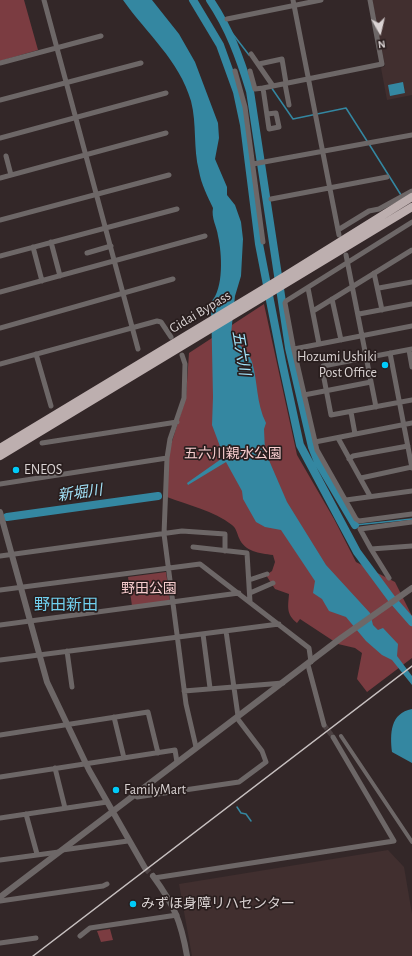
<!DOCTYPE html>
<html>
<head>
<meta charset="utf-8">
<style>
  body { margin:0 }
  #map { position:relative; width:412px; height:956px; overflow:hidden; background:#332728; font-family:"Alegreya Sans",sans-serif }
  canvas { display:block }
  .north { position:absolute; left:360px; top:12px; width:40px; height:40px; -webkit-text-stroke:3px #291e1e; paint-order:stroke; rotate:172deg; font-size:11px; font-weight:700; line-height:16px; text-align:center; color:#dad3d3 }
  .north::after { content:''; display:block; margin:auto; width:14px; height:18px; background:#dad3d3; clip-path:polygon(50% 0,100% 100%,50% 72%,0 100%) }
</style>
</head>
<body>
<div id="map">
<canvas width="412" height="956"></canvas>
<div class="north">N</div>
</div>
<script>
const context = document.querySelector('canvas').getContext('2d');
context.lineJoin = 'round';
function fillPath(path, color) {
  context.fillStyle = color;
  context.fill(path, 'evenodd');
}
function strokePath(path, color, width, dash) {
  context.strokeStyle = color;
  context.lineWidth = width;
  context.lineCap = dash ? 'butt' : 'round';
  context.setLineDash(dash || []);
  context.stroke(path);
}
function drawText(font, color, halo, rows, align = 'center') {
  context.font = font + ' "Alegreya Sans","Noto Sans JP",sans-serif';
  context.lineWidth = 3.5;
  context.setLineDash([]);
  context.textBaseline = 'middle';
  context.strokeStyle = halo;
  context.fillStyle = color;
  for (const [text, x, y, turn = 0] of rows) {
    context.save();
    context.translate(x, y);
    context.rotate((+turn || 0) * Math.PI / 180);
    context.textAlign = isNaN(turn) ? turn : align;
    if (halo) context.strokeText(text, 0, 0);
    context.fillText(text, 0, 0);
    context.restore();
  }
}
fillPath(new Path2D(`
  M372,0h40v95l-25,5 -6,-32 4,-2z
  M388,850l16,17 8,47v42h-220l-13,-72z`), '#412f2f');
fillPath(new Path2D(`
  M0,0h24l14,50 -38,11z
  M264,304l33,151 37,64 22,43 39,20 17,34v42l-45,34 -10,-13 5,-26 -7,-5 -17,-4 -38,-25 -3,4c-11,-9 -9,-16 -8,-29l-14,-5 -9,-14 6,-4 3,-9 -2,-7c-14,-2 -28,-3 -34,-17 -2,-5 -3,-10 -7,-13 -18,-14 -44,-20 -65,-28l2,-46 17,-54 3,-44z
  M166,572l4,29 -38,5 -4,-29z
  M110,929l3,11 -12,2 -4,-11z`), '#7b3c41');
fillPath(new Path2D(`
  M123,0h29l27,34 16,28 23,61 1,15 -4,21 12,28v8l8,10 6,17 2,17 -2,37 -6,20 -4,38c6,9 18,19 21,28 6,20 4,41 14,61l-2,6 1,22 22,51 39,63 44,48 3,12 5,5 5,-2 15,16 -1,12 15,20v9l-20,-25 -10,-5 -16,-14 -20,-24 -17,-6 -7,-12 -9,-6 2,-12 -34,-51 -16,-3 -9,-5 -13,-23 -1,-8 -16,-29 -38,23 -1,-2 37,-26 -12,-32 1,-28 -2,-95c13,-13 11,-49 7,-66 -1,-9 -7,-18 -5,-28 -5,-11 -12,-24 -14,-37 -6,-23 -2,-47 -8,-70 -12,-41 -44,-67 -68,-101z
  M403,82l2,11 -15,3 -2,-11z
  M412,709v54l-20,-11c-2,-18 -2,-39 20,-43z`), '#3487a1');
strokePath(new Path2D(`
  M227,30l2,-1 20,26
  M271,87l22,32 53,-11 21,33
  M369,144l32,51
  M355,525l57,-6
  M237,807l4,6 5,1 5,7`), '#3487a1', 1.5);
strokePath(new Path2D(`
  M193,0l27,45 17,47 7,33 15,119 23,118 18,83 57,107 34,46 21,24
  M210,0c19,28 30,58 40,91l39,257 23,99 6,15 37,63
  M7,517l151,-21`), '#3487a1', 8);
strokePath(new Path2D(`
  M324,725l9,12`), '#4c4142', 5, [5, 2.5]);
strokePath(new Path2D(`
  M145,868l8,8`), '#4c4142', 6, [6, 3]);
strokePath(new Path2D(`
  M341,736l71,106`), '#6d6767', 4);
strokePath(new Path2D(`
  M44,0l94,349
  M293,0l46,235
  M227,19l94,-19
  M251,54l22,32
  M0,63l101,-27
  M259,64l23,-5 4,24
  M235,71l10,36 18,135
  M250,71l5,18 8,-1 6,41 10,-2 -3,-14 -9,1
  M285,84l4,21
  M263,88l119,-24 -12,-64
  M0,100l141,-37
  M0,138l166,-45
  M6,156l5,19
  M253,164l159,-29
  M0,178l166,-45
  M271,199l116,-22
  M0,220l169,-45
  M412,222l-126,79 -1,2 8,43 24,104 39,69 3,2 53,-7
  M338,230l31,-19 10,-2 33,-18
  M51,242l9,34
  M33,247l9,34
  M87,253l24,-7
  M346,255l30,152
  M0,256l177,-47
  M374,273l8,37
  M308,288l11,56
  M379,288l33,-6
  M0,292l205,-56
  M332,299l9,41
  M313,311l99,-61
  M359,314l53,-10
  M0,328l173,-49
  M294,349l118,-23
  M412,349l-89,17 -1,2 9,47 81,-15
  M409,350l3,17
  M390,353l22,115
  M36,354l15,52
  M182,355l3,9 -1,34 -14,41 -3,19 -3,76 22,170 10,43
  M0,364l157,-43 4,1 10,15
  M304,395l67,-13
  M351,412l4,22
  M338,438l32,58
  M315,442l97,-19
  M42,443l135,-21
  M349,459l4,-3 55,-10
  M361,478l51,-11
  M0,484l167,-26
  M346,500l66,-9
  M412,522l-52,7 11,20 41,-3
  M193,547l54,6 3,49
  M371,549l18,29
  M0,556l182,-25 43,3v17
  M249,580l18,-6
  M0,590l200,-26 109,84 2,14
  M250,593l23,-10
  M0,625l239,-32
  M226,631l12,85
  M203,634l7,54
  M67,651l5,36
  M0,660l279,-36
  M308,665l16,60
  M184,691l99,-8
  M114,717l10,41
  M0,735l148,-23 10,41
  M55,768l10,40
  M0,777l175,-27 2,12
  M137,797l102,-15 27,-20 -4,-11 -25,-33
  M26,814l11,40
  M0,818l107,-16
  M62,850l66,-9
  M0,860l59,-8
  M154,878l240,-37 -61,-104
  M0,901l103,-15 4,-2
  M80,936l10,-8 87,-13
  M0,943l36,-5`), '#6d6767', 5);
strokePath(new Path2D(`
  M0,512l47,170 42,88 56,98
  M153,876c21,29 28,45 34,80
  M0,897l341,-259 71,-50`), '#6d6767', 6);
strokePath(new Path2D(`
  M0,448l285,-172 127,-79
  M0,456l412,-249`), '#bdafaf', 8);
strokePath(new Path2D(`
  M33,956l379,-290`), '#c7c0c0', 1.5);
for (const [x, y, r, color] of [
  [385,365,4,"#00cbf9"],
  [16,470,4,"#00cbf9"],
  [116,790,4,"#00cbf9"],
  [133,904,4,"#00cbf9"]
]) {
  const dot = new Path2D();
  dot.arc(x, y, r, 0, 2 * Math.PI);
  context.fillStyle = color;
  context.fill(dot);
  strokePath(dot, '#291e1e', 1.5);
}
drawText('14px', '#dad3d3', '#291e1e', [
  ["Gidai Bypass",200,312,-31]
]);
drawText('14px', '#dad3d3', '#291e1e', [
  ["Hozumi Ushiki",377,357,"right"],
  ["Post Office",377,373,"right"],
  ["ENEOS",24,470],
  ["FamilyMart",124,790],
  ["みずほ身障リハセンター",141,904]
], 'left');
drawText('14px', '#f7cdce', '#291e1e', [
  ["五六川親水公園",233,454],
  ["野田公園",149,589]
]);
drawText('italic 15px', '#a2e1f7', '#291e1e', [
  ["五六川",241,353,80],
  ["新堀川",80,493,-8]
]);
drawText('16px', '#71d0ef', '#291e1e', [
  ["野田新田",66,605]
]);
</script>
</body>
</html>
